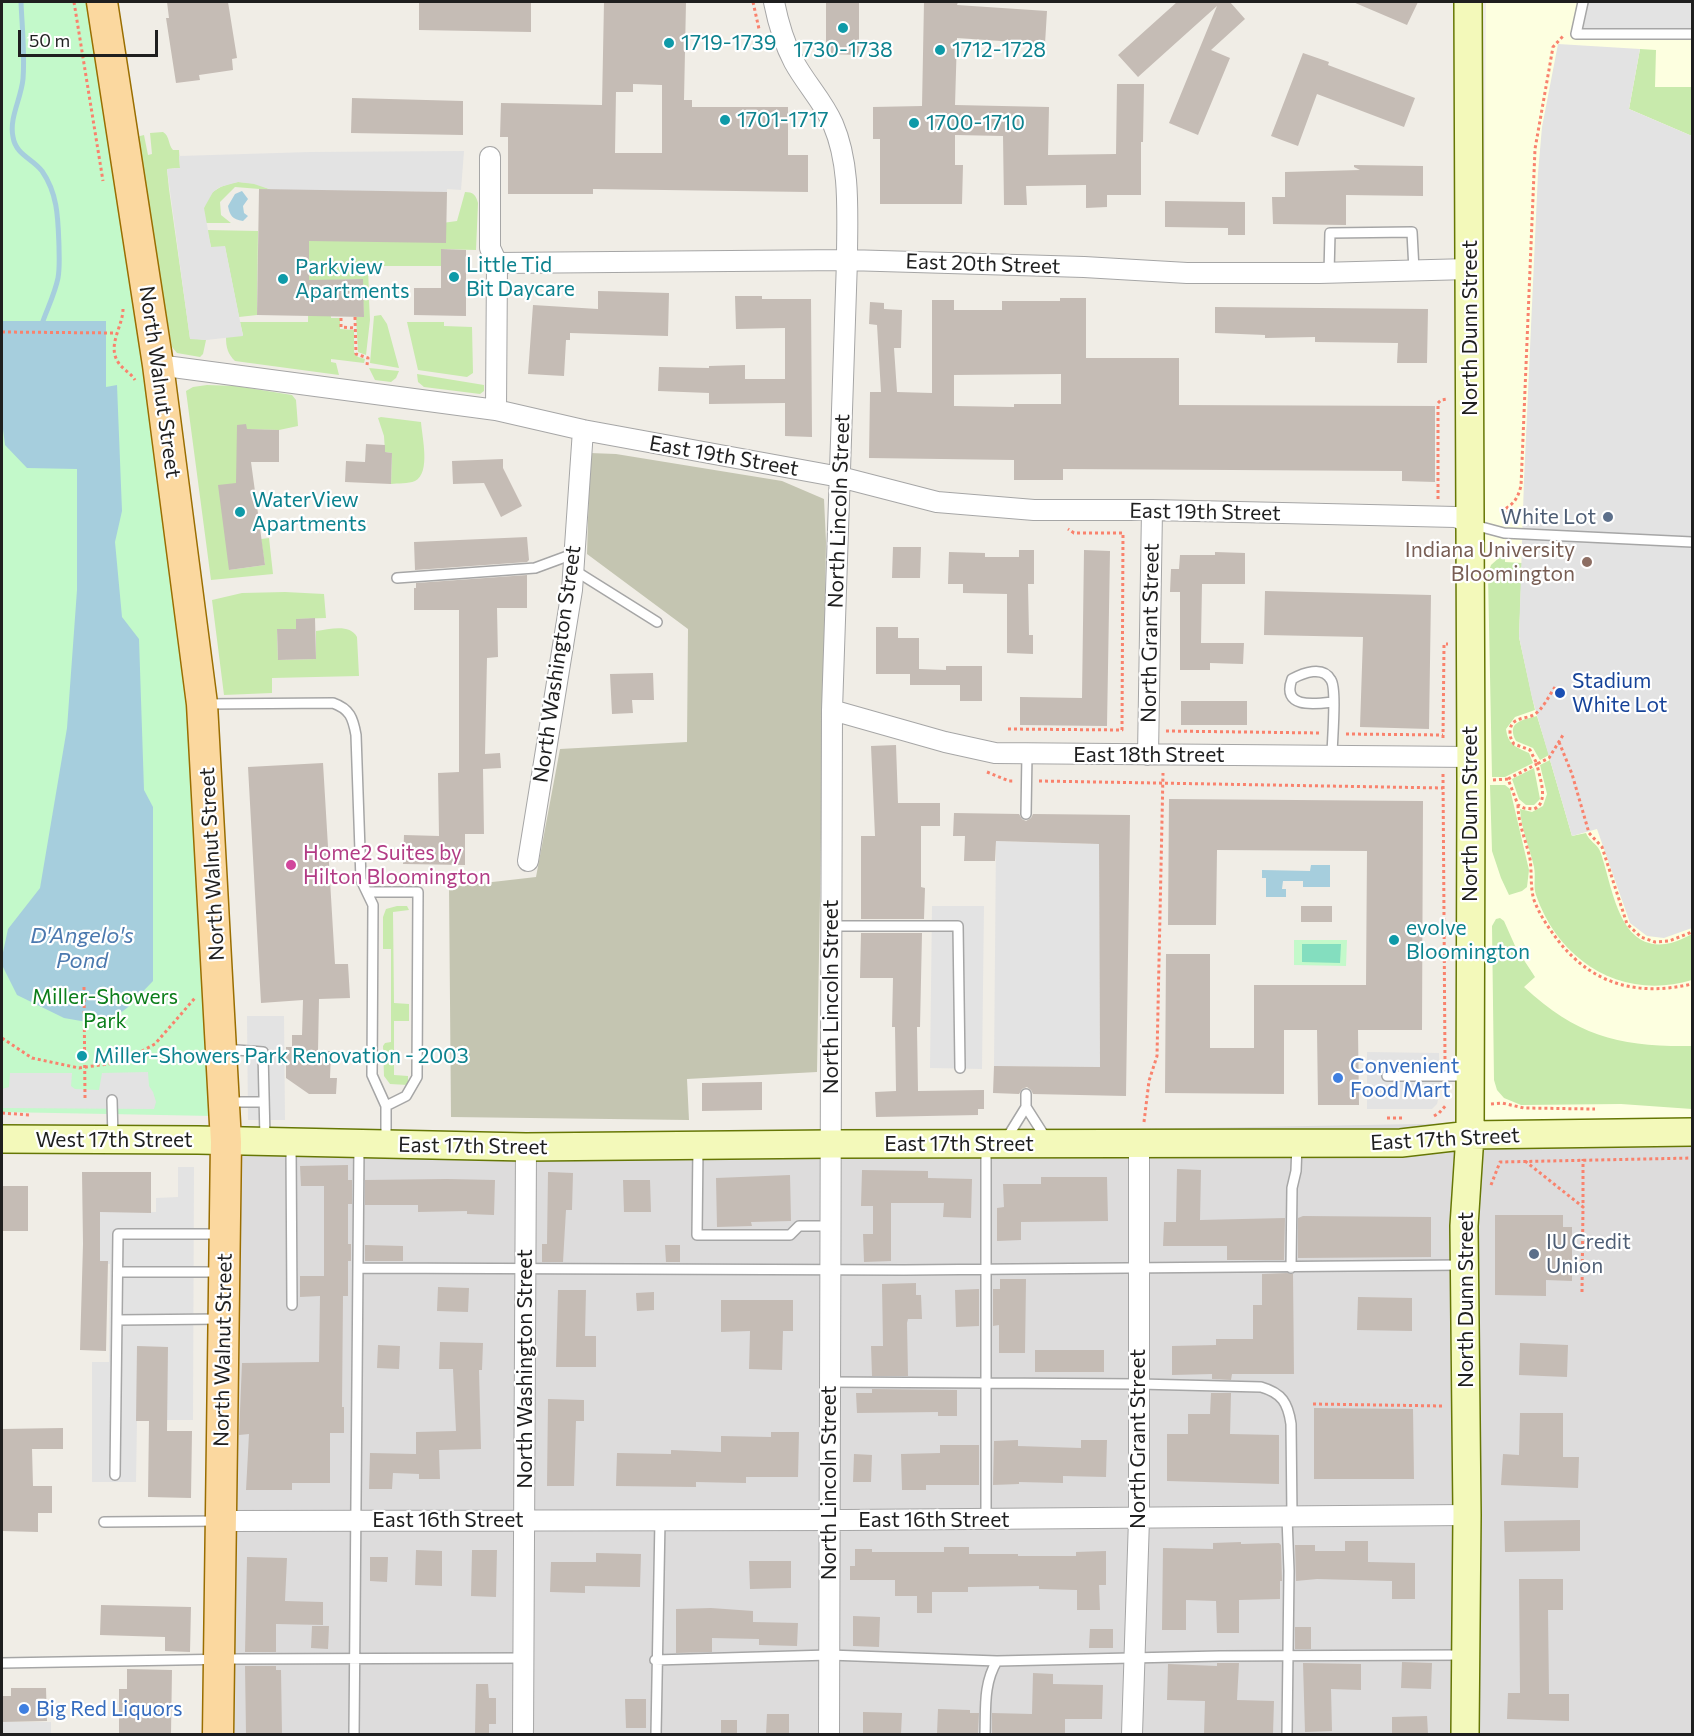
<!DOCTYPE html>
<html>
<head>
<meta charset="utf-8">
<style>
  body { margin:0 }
  #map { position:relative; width:1694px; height:1736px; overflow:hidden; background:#f0ede6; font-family:Commissioner,sans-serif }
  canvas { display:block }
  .frame { position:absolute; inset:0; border:3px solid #1f1f1f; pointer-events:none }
  .scale { position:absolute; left:18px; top:30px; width:140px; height:27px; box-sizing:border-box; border:3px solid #1f1f1f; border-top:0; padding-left:8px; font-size:18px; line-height:21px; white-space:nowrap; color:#1f1f1f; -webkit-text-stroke:4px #fff; paint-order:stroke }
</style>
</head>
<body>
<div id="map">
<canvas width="1694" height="1736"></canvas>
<div class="frame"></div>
<div class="scale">50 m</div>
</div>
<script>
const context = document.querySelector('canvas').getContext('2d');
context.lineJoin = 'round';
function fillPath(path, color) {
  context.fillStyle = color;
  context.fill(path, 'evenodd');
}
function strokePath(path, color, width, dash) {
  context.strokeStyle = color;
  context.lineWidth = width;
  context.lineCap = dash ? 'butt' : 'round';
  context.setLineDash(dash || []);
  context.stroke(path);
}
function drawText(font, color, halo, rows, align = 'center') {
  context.font = font + ' Commissioner,sans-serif';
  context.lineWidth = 4.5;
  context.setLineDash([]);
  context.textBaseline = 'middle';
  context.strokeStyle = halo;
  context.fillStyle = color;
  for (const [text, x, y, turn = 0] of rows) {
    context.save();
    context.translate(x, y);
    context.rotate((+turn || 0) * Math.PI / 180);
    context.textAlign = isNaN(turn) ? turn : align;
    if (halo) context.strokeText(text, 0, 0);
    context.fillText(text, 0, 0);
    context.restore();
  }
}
fillPath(new Path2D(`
  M1692,1122v612h-1478l7,-589 1258,-22z`), '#dddcdc');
fillPath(new Path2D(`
  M1486,2h206v1120l-213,1z`), '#fdffe0');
fillPath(new Path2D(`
  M590,453l26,1 166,27 42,18 2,43 -9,530 -130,7 2,41 -238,-3 -2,-230 87,-10 24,-128 127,-7 1,-113 -101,-75z`), '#c4c5b1');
fillPath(new Path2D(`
  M1640,49l16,1 -1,37h37v49l-63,-27z
  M163,132c7,4 5,13 10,18h6l1,18 -13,1 2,20 21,149 16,2 -3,14 -3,3 -23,-4 -5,-6 -36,-210 8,-2 4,20 4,-1 -2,-21z
  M238,182l16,1 18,7 -37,-3 -15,15 1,13 10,8h-25c-1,-5 -3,-11 -2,-15 2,-17 20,-24 34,-26z
  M465,192c8,0 11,3 13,11l-2,47 -34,-1 -1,17h-73l1,29h-6l-1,-16 -32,1 1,38h9v11l14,1v22l4,5 7,2 -1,4 -33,-4v3l5,1 3,12 -104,-14c-7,-7 -9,-13 -9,-24l17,-2 -3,-13h68l1,-81 148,-20z
  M207,230l51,1 -1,84 -18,2 -14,-70h-14z
  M363,300h6l1,20 -4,35 -8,-3 -2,-35h8z
  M381,315l6,9 12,44 -29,-5 4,-47z
  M407,322h37v4l28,1 1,46 -6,4 -49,-7z
  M369,368l30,3 -3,7 -5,4 -16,-2z
  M417,374l67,11v6l-4,3 -56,-7 -6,-5z
  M207,385l29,1 56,9 4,5 2,26 -19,4 -42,-1 1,54 -9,87 36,-5 -4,-26 8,-1 4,36 -62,6 -25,-189 7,-4z
  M381,417l40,5c1,15 10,51 -6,59 -7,3 -17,2 -24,3l1,-31 -7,-1 -1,-16 -6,-18z
  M1500,557h5v5l17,1 -3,74 16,73 -20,7 -9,12c2,16 10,18 23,24l4,10 -28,14h-13l-4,-203 3,-9z
  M285,592l39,2 2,24 -30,1v10l-19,1 1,30 38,-1v-28c13,-1 33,-8 41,6l2,39 -87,2v15l-48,2 -12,-95 30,-7z
  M1537,716l12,39 -9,5 -7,-12 -17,-7c-10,-19 6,-21 21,-25z
  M1550,760l22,76 14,-3c3,8 11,11 14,18 13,35 18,104 71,92 7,-2 15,-6 21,-9v46c-69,21 -133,-18 -156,-85 -3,-9 0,-18 -2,-28 -4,-19 -13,-38 -14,-58l12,3 11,-6 4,-12 -7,-29z
  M1534,768l6,31 -6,6h-8l-7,-6 -7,-20z
  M1490,785h15l5,4 19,81 -2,17 -5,4 -13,4 -8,-17 -9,-27z
  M397,906h10l2,4 -16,2 1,91 15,1v17h-15v54l14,1v9l-18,-1 -6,-8 -1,-30 2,-3 6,-1v-93h-8v-32l3,-8z
  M1500,918l4,3 12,27 19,29 -11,10c54,50 97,60 168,59v63l-71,-5 -100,1 -17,-7 -7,-8 -3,-10 -2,-154 4,-7z`), '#c8eaac');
fillPath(new Path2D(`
  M2,2h87l46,283 57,424 22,407 -212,-4z
  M1294,940h53l-1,26 -52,-1z`), '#c3f9ca');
fillPath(new Path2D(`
  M1302,944h39l-1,19 -38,-1z`), '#84debf');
fillPath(new Path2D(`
  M1583,2h109v32h-116z
  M1558,44l82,5 -11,60 63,27v792l-28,10 -17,-2 -17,-13 -33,-94 -25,7 -40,-138 -13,-61 5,-157 14,-307 4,-46z
  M464,151l-3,39 -14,-1v3l-175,-2 -18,-6 -16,-2 -18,5 -7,5 -9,16 7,39 14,-1 18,90 -37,4 -16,-1 -23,-170 13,-1 -1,-12 131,-4z
  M996,841l103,3 1,223 -106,-1z
  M932,906h52l-2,163 -52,-1z
  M247,1016h37l1,104h-37z
  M1367,1052l72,1 1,38 -3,13 -5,5h-65z
  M148,1072l1,14 4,6 3,10 -2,7 -152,-1v-19l7,-2 1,-14h62l-1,13 4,3 24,1 3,-17z
  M178,1167h16l-1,253h-56l-1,62h-44v-120h17l1,-98h-14l1,-52h59v-14l22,-1z
  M2,1722h49v12h-49z`), '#e3e3e3');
fillPath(new Path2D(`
  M242,191l6,8 -5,7 1,7 4,3 -5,5c-11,-2 -13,-5 -15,-15l7,-12z
  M2,321h104v66l11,-2 5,126 -7,31 7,75 17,22 5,151 9,17v174l-26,27 -23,17 -40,-7 -47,-23 -15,-30v-8l6,-28 32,-41 27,-160 10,-138v-121l-50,-1 -22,-23 -3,-24z
  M1311,865h19v22h-27v-6h-20l-1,8h4v8h-20v-19h-4v-8l48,1z`), '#a6cedd');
strokePath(new Path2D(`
  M21,2c1,25 4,52 2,77 -2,20 -14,39 -10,58 3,18 19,21 29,34 16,23 16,48 17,75 0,10 1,21 -1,32 -3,15 -10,29 -15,43`), '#a6cedd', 5);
fillPath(new Path2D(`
  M167,2h61l9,56 -5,1 1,11 -34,5 1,5 -24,3 -10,-65h3z
  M419,2h112v30l-112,-2z
  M604,2h82l-2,98h8v7h96v48h20v37l-215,-3v5h-85v-57h-8l1,-34 101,2zM633,84l29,1v68h-47l1,-61h17z
  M826,2h33v53l-33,-1z
  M924,2h34l-1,3 90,6 -2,33 -88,-6 -2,67 94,2 -1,48 68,-1 1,-70h27l-1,58h-2v53h-34v12l-21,1v-23l-60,1 1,19h-23l-1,-69 -48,-1v30h8l-1,39h-82v-65h-7v-32l49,-1z
  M1177,2h53l15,17 -34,31 19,8 -32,77 -29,-12 48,-117 -79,71 -20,-22z
  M1353,2h65l-11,23z
  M1303,53l26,9 -1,3 87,33 -11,29 -87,-33 -19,52 -27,-10z
  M352,98l111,3v34l-112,-2z
  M1354,165l69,1v30l-77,-1v30l-73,-1 -1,-27h13v-25l75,-2 -6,-3z
  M259,189l188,3 -1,51 -137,-2v39l54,-1 1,38 -107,-2z
  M1165,201l80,1v33h-17v-7l-63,-1z
  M441,249l25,1v66l-52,-1v-27h27z
  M598,291l71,2 -1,43 -98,-3v7h-4l-2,36 -36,-2 5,-69 65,4z
  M735,296h27v3h49l1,138 -27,-1v-33l-76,1v-11l-51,-2 1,-24 50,1v-2l36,-1v14h40v-51l-49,1z
  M1060,298h26v60h93v47l256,1v76l-33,-1v-10l-339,-2v11h-49v-20l-145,-2 1,-66h11l-4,-67 -8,-1 1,-22 14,1v6l18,1 -1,38h-7l3,44 35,1v-93h22v10h48v-9h58zM1061,374v30h-47v3l-60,-1v-31z
  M1215,307l213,2 -1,54h-30l1,-20 -83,-1v-5l-50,1v-3l-50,-2z
  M246,424l1,5 32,1v32h-28l14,103 -36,5 -11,-85 18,-2 1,-58z
  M366,444l19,1v7l7,1 -1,31 -46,-2 1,-21 19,1z
  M503,459v9l19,38 -21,11 -17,-34 -31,1 -1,-23z
  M527,537l2,23 -2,2 -112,8 -1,-28z
  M893,547h28l-1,31h-28z
  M1019,550h15v34h-6l1,51h4v19l-26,-1v-59l-44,-1v-9h-15l1,-32 36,1v4h34z
  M1084,550l26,1 -3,175 -87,-1v-28l62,1z
  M1215,552l30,1v31h-43l-1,59h43l-1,21 -33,-1v7h-30v-78h-10l1,-23h8l1,-14h35z
  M527,575v33h-30l1,49 -11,1 -2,96 15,-1 1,15 -18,1 1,65h-19v31l-62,-1 1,-29 35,1 -1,-63 21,-1v-162h-45v-22h2v-5z
  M1265,591l166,4 -2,134 -69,-2 3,-90 -99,-2z
  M315,618l1,41 -38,1 -1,-31h19v-10z
  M876,627h22v11h21v31l27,1v-4h36v35h-22v-16h-50v-11h-34z
  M653,673l1,27h-22l1,13 -21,1 -2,-40z
  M1181,701h66v24h-66z
  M896,745l2,58h42v23h-19v61l4,1 -1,31h-63v-83h14l-4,-90z
  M323,763l12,201h13l2,34 -31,1 -1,52h13l-1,27h7l-1,16h-27l-23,-16v-31h6v-12h10l1,-35 -42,3 -13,-236z
  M1169,799l254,2 -1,229h-64l1,75h-41l-1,-75h-33v64l-119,-1 1,-139h44v94h44v-63h112l1,-134 -150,-1 -1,75h-48z
  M954,813l65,1 3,5 4,2 5,-3 2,-4 97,1 -4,281 -93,-2 -2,-4 -4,-3 -5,2 -3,5 -26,-1 1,-27 106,1 -1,-223 -103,-3 -1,20h-31l1,-25h-12z
  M1301,906h31v16h-31z
  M861,933h61l-2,94h-3l1,64 66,-1v19h-6v6l-102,2 -1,-25 21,-1 -1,-64h-3l1,-49h-33z
  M762,1082v28l-60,1v-28z
  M348,1165v15h4v24h-4v40h3v17h-3v35h-5l-1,111h2v26h-14v50h-38v7h-46l3,-56 -10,1 3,-72 77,-1 1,-66 -20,1v-21h24v-90h-23l-1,-20z
  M1177,1169l24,1 -1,50 85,-2 -1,42h-57v-14h-64l1,-24h12z
  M862,1170l66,1v7l44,1 -1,39 -28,-1 1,-14h-53v58l-27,1 -1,-28h10v-28h-12z
  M82,1172h69v41l-51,-1v49h8l-2,90 -26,-1 3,-106z
  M548,1172l25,1 -1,37h-6l-3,52h-21v-18h5z
  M790,1175l1,46 -40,1 1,4 -35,1 -1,-49z
  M1041,1177h66l1,44 -87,1v18l-24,1v-33l7,-1 -1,-23h38z
  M447,1179l48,1 -1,35 -27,-1v-3l-49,1v-7h-53v-25z
  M623,1180h27l1,32h-27z
  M2,1186h26v45h-26z
  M1495,1215h68v12h9v54l-26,-1v16l-51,-1z
  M1303,1216l128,1v40l-133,1v-40z
  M365,1245l38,1v15h-38z
  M665,1245h15v17h-14z
  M1287,1273l6,1 1,100h-62l-1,6 -19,-1v-5l-40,1v-29l44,-1v-6h37v-34h9v-31z
  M1000,1279h26l-1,74h-26v-28l-6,1v-37h7z
  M916,1283v12h5l1,24h-14l-1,4 1,53h-36l-1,-30h12l-1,-62z
  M438,1287l31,1 -1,24 -31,-1z
  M979,1289v37l-23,1 -1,-37z
  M558,1290h28l-1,46h11v31h-40z
  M654,1292v18l-17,1 -1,-18z
  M1358,1297l54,1v33l-55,-1z
  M721,1300h72v31h-10l-1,39 -33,-1 1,-38 -29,1z
  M440,1342l43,1 -1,27h-3l2,79 -42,1 1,29h-21v-5l-26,-1 -1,16h-23l1,-36 46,1v-22l40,-1 -3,-62h-14z
  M1520,1343l48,2 -1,32 -48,-2z
  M378,1345l22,1 -1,23 -22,-1z
  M137,1346l31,1 -1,84h25l-1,67 -43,-1 1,-76h-13z
  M1035,1350h69v22h-69z
  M872,1389l85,1v26h-19v-4l-81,1 -1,-20h16z
  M1211,1393h20l-1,41 49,1v49l-112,-3v-47h21v-20h22z
  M548,1399l36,1v21h-8l-2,65h-27z
  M1314,1408l99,1 1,70h-100z
  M1520,1413h43v44h16l-1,31 -77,-3 2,-31 16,1z
  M63,1428v21h-31l1,37h19v27h-14v19l-36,-1v-102z
  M771,1432h28l-1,45h-52v6l-50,-1v5l-80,-1 1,-33 54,1v-4l50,2v-16l50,1z
  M1018,1440v6l63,2v-8h26l-1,37 -43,-1v7l-44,-1v2l-26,1 1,-44z
  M940,1445h39v40h-53v5h-24l-1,-36 39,-1z
  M854,1454l18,1 -1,27h-18z
  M1580,1520v31l-75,1 -1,-31z
  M1345,1541h23v21l47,1v36h-23v-18l-75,-2 -21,2 -1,-36h20v6h30z
  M1241,1542v2l38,-1 2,2 1,36h-2v18l-41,1v33h-22l-1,-32 -30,-1v30h-24l1,-82 50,1v-6z
  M944,1547h25v7h49v2h58v-4l30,-1v34h-7l1,25h-23v-20l-38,-1v-3l-71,1v5h-36v21h-15v-17h-22v-16h-45v-14h5v-17h17v3h72z
  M416,1550l26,1v35l-27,-1z
  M472,1550h25l-1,47 -25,-1z
  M596,1553l45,1 -1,33 -55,-1v7l-35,-1 1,-30h45z
  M247,1557l40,1 -2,43 38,1v23l-47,-1v28h-31z
  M370,1557h18l-1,25 -17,-1z
  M749,1561h42v27l-41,1z
  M1519,1579h44v31h-15l1,84h20v27l-62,-2 1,-26h12z
  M101,1605l90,2 -1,45 -25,-1v-14l-65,-2z
  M711,1608l42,3v11l45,1 -1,23 -38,-1v-6l-47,-1v14l-36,1v-44z
  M853,1616l27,1 -1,30 -26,-1z
  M312,1626h17l-1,23 -17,-1z
  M1295,1627h16v22h-16z
  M1090,1629h23v19h-24z
  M1402,1662l30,1 -1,26 -30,-1z
  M1217,1663h22l-2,37 37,1 -1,33h-69l1,-33 -38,-1 1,-36 49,2z
  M1303,1663l58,1v26l-30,-1 1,42 -27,1z
  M245,1666h31v4h5l1,64h-36z
  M127,1669l45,1 -1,64h-52v-45h8z
  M1033,1673l20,1v10l50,1 -1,34h-37v15h-73v-21l40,1z
  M476,1684h12l1,14h7v26h-7v10h-14z
  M11,1688h35l1,33 -45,1v-26h9z
  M625,1699h21v29h-20z
  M938,1709l32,1v3h9l-1,21h-41z
  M863,1712l39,1 -1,21h-38z
  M767,1714h22v20h-23z
  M1427,1716l1,18h-36v-17z
  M721,1720h16v14h-16z`), '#c5bcb5');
const lane = new Path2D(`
  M1583,2l-7,32h116
  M1329,273l1,-40 82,-1 2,38
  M1474,525l30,8 188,9
  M574,570l83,52
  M397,578l138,-10 38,-14
  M205,704l128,-1c17,6 20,15 23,32l5,145 12,25 -1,170 14,31v35
  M1332,756c0,-14 5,-67 -1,-76 -8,-15 -28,-7 -39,-1 -11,30 23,25 41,23
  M1026,814l1,-60
  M367,892h51l-1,185 -11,19 -20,10
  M832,926h126l2,142
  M224,1049l39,3 2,86
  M1387,1076h82
  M1026,1094v13
  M112,1100l1,38
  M229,1102h35
  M1005,1141l21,-34 21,33
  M291,1146l1,159
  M698,1147l-1,88h93l9,-9h31
  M986,1147v372
  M358,1268l546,2 558,-5
  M1291,1268l1,-80 4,-17 1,-26
  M118,1272h104
  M117,1320l104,-1
  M829,1382l310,2 122,3c21,6 27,16 30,37l1,92
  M115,1475l3,-241h104
  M104,1522l114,-1
  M655,1660l174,-5 168,6
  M2,1663l233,-4 289,-1
  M354,1734l5,-588
  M656,1734l4,-214
  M985,1734c1,-25 -2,-50 12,-73l223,-5 242,-1
  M1287,1734l2,-163 -2,-54`);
const street = new Path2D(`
  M774,2c4,20 10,41 20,60 12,22 29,39 39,62 18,42 14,91 14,136l-15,450 -3,1024
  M490,157v91l7,15 -1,147
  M497,263l350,-3 237,7 103,6h132l150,-4
  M158,365l338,45 87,20 257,47 97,25 97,8h118l304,7 15,7
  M832,710l113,32 50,11 476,4
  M1148,755l4,-245
  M528,861l44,-271 11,-160
  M221,1521l625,-1 621,-5
  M523,1734l3,-587
  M1132,1734l7,-215v-375`);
const secondary = new Path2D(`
  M2,1139l196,1 328,7 305,-3 570,-1 69,-8 222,-3
  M1465,1734l2,-219 -3,-289 6,-91 1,-354 -3,-779`);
const primary = new Path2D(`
  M102,2l56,363 44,339 24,438 -8,592`);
strokePath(lane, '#a6a6a6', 12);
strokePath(street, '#a6a6a6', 22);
strokePath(secondary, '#667705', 30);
strokePath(primary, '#9a6e01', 33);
strokePath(new Path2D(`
  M74,2l29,179
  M753,2l6,27
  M123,309c0,17 -16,36 -5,53 4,7 12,10 17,18
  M355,317l1,37 12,4 -1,7
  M341,318v9l14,1
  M2,332l114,1
  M1438,499v-96l3,-3 7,-1
  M1505,520v-11c10,-6 13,-12 16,-23l14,-337 18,-102 11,-12
  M1555,687c-5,7 -12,22 -20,27 -9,6 -24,2 -25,17 0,6 1,9 4,13l16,6 7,14 12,-6 14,-23
  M1008,729l114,1 1,-197h-49l-6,-4
  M1166,731l155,2
  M1346,734l97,1
  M1443,738l1,-94h4
  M1559,742l13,32 17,59 13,14 25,77 14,13 14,5 14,-1 23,-9
  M987,772l22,9h6
  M1443,774l2,288
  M1493,780l15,-1 10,26 6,3 10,1c16,-7 5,-32 3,-45l-29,15
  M1039,781l404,7
  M1518,805c0,19 8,35 12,54 2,13 0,28 4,41 6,16 16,30 26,43 35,43 80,53 132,41
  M84,987l1,111
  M2,1038l30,20 47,10 43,-6 33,-18 40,-46
  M1491,1104l11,-1 22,5 71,1
  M2,1113l28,2
  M1434,1116l5,-3 8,-9
  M1387,1118h17
  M1144,1122l5,-41 8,-25 6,-283
  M1525,1161l58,46v-48
  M1491,1185l9,-23 192,-4
  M1582,1292l1,-85
  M1313,1404l131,2`), '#f9826d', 3, [3, 3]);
strokePath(lane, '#fff', 9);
strokePath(street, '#fff', 20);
strokePath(secondary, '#f3f9ba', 27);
strokePath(primary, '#fbd89f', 30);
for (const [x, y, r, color] of [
  [843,28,6,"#0f9aa8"],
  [669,43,6,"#0f9aa8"],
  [940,50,6,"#0f9aa8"],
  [725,120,6,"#0f9aa8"],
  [914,123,6,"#0f9aa8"],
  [454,277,6,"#0f9aa8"],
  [283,279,6,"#0f9aa8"],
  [240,512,6,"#0f9aa8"],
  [1608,517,6,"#5c6f8a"],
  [1587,562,6,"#8d6e63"],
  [1560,693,6,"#1a4fb4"],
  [291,865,6,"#d1479c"],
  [1394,940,6,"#0f9aa8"],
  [82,1056,6,"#0f9aa8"],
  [1338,1078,6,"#3f7fe0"],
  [1534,1254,6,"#5c6f8a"],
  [24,1709,6,"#3f7fe0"]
]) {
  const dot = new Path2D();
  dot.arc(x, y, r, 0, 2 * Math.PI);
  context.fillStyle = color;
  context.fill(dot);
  strokePath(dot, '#fff', 2);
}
drawText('21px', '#0d838f', '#fff', [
  ["1719-1739",681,43],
  ["1730-1738",843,50,"center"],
  ["1712-1728",952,50],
  ["1701-1717",737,120],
  ["1700-1710",926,123],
  ["Little Tid",466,265],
  ["Bit Daycare",466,289],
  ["Parkview",295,267],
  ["Apartments",295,291],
  ["WaterView",252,500],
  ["Apartments",252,524],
  ["evolve",1406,928],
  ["Bloomington",1406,952],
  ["Miller-Showers Park Renovation - 2003",94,1056]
], 'left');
drawText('21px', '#1f1f1f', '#fff', [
  ["East 20th Street",983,264,2],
  ["North Dunn Street",1470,328,-90],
  ["North Walnut Street",160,382,82],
  ["East 19th Street",724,456,10],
  ["North Lincoln Street",839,511,-88],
  ["East 19th Street",1205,512,1],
  ["North Grant Street",1150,633,-89],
  ["North Washington Street",557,664,-82],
  ["East 18th Street",1149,755],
  ["North Dunn Street",1470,814,-90],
  ["North Walnut Street",212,864,-93],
  ["North Lincoln Street",831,997,-90],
  ["East 17th Street",1445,1139,-3],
  ["West 17th Street",114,1140],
  ["East 17th Street",959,1144],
  ["East 17th Street",473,1146,1],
  ["North Dunn Street",1466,1300,-90],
  ["North Walnut Street",223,1350,-89],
  ["North Washington Street",525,1369,-90],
  ["North Grant Street",1138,1439,-90],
  ["North Lincoln Street",829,1483,-90],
  ["East 16th Street",448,1520],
  ["East 16th Street",934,1520]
]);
drawText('21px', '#4e5e75', '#fff', [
  ["White Lot",1596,517],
  ["IU Credit",1546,1242,"left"],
  ["Union",1546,1266,"left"]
], 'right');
drawText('21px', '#785e54', '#fff', [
  ["Indiana University",1575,550],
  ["Bloomington",1575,574]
], 'right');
drawText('21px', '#164399', '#fff', [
  ["Stadium",1572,681],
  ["White Lot",1572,705]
], 'left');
drawText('21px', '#b23c85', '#fff', [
  ["Home2 Suites by",303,853],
  ["Hilton Bloomington",303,877]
], 'left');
drawText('21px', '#0c7e1b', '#fff', [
  ["Miller-Showers",105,997],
  ["Park",105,1021]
]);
drawText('21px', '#366cbe', '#fff', [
  ["Convenient",1350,1066],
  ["Food Mart",1350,1090],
  ["Big Red Liquors",36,1709]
], 'left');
drawText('italic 22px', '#4b79af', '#fff', [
  ["D'Angelo's",82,936],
  ["Pond",82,961]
]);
</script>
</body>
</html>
